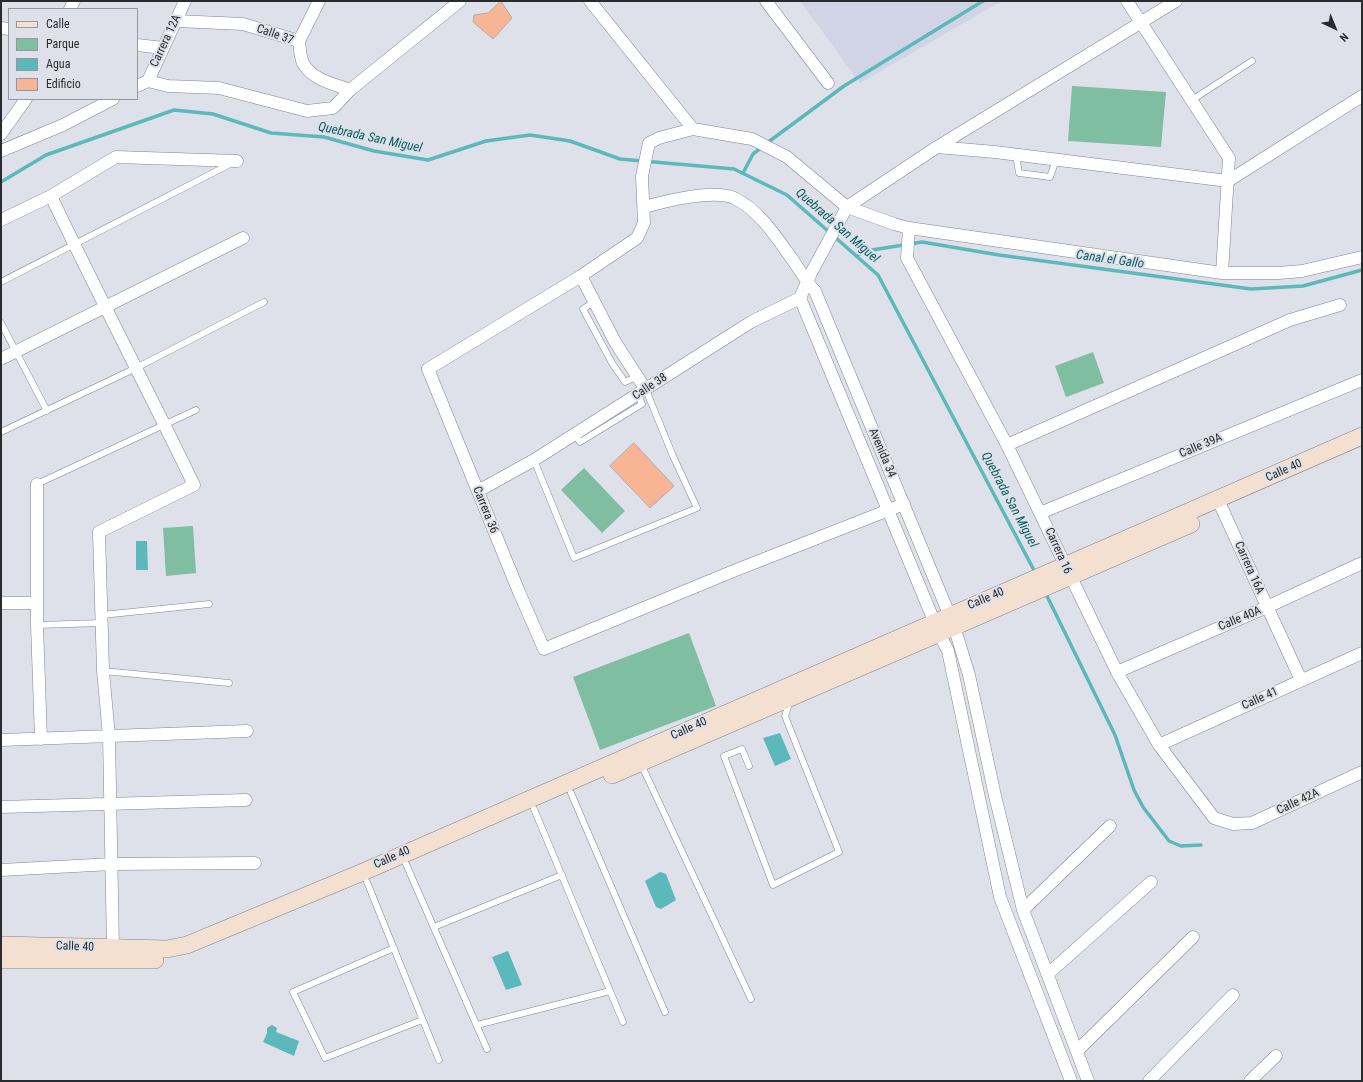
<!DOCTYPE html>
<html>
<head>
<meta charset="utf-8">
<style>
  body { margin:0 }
  #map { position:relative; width:1363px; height:1082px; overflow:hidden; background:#dee1ea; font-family:"Roboto Condensed",sans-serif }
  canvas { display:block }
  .frame { position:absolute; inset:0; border:2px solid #2a2b2e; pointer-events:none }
  .legend { position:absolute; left:8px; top:8px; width:130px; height:92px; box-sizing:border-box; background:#dee1ea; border:1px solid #96989f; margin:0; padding:5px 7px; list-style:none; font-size:12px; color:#2a2b2e }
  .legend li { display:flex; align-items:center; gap:8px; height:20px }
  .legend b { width:20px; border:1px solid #96989f }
  .north { position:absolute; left:1315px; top:8px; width:40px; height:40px; -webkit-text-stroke:3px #dee1ea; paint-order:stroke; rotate:136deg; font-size:11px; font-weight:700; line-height:16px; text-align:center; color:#2a2b2e }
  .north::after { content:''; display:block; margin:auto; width:14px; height:18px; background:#2a2b2e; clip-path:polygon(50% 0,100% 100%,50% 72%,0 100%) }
</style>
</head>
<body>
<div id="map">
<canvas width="1363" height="1082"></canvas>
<div class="frame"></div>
<ul class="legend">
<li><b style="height:5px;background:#f3e0d0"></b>Calle</li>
<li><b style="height:11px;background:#7fbea0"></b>Parque</li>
<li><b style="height:11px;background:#5bb9bc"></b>Agua</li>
<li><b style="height:11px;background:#f8b596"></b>Edificio</li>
</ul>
<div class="north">N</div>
</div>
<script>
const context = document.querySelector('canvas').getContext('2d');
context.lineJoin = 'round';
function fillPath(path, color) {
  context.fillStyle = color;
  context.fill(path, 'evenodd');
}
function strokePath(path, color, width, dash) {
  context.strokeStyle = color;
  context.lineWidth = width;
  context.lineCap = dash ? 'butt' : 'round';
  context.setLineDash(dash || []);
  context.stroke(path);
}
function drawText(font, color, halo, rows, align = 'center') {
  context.font = font + ' "Roboto Condensed",sans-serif';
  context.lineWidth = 4;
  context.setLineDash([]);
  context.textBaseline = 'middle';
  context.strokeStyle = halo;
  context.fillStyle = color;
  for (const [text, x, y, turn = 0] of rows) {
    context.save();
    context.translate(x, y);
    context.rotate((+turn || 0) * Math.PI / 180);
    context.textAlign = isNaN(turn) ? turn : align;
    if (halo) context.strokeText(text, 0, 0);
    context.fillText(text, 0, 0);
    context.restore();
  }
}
fillPath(new Path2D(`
  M800,1h202l-142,82z`), '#d0d4e5');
fillPath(new Path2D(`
  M1072,86l94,6 -5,55 -93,-6z
  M1093,352l11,31 -38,14 -11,-31z
  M584,468l41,43 -23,22 -41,-43z
  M193,526l3,47 -30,3 -3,-48z
  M689,633l27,73 -116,44 -27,-73z`), '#7fbea0');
fillPath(new Path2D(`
  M136,541h11l1,29h-12z
  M780,733l11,26 -16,7 -12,-28z
  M660,872l6,2 10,26 -15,9 -5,-2 -11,-26z
  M508,951l14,34 -16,5 -14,-33z
  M272,1025l5,3 -1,4 23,9 -5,15 -31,-14 4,-9v-5z`), '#5bb9bc');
strokePath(new Path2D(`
  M767,143l77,-57 139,-85
  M743,173l10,-19 9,-7
  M1,182l45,-27 128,-45 39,4 58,19 53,4 50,14 54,9 58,-19 44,-6 40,6 50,18 114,10 53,26 91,80 158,299
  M856,256l10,-5 56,-9 77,13 252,34 52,-3 59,-16
  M1045,592l70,143 19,55 9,17 26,34 12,5 20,-1`), '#5bb9bc', 3.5);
const building = new Path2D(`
  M501,1l11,17 -19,21 -20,-17 1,-7 14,-2z
  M634,443l40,43 -24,22 -40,-42z`);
fillPath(building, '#f8b596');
strokePath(building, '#b4aba6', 1);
const lane = new Path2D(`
  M1192,100l60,-39
  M1016,155l3,18 31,4 6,-17
  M1,282l231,-119
  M594,302l-11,7 29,54 13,19 13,-6
  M1,323l46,88
  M1,432l135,-64 128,-66
  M575,435l5,7 62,-38 -4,-9
  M534,460l40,98 123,-50 -24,-52 -27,-66
  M37,484l159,-74
  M102,615l107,-11
  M37,625l65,-2
  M103,671l126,12
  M641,764l110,235
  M749,766l-7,-17 -18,7 49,129 66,-33 -54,-136 5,-15
  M571,793l94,219
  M534,809l89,213
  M406,864l81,185
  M367,882l72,178
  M434,927l128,-52
  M394,948l-101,44 32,66 97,-38
  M477,1025l133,-34`);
const street = new Path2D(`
  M590,1l103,128
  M766,1l62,82
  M1127,1l102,157 -7,115
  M70,9l4,-8
  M176,21l67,3 56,17c1,7 1,16 4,22 9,17 31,21 47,27
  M1,28l8,1
  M299,41l20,-40
  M137,45l26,3
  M148,81l37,-80
  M137,86l11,-5 20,5 51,2 88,23 26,-3 17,-18 110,-89
  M1,134l25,-35
  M937,147l58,5 233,29 134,-85
  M1,151l62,-26 50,-26
  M51,196c46,97 96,192 143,289l-95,47 4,139 6,65 4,212
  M645,207c20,-6 69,-18 89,-9 23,11 39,34 53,54 10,13 17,27 28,39l139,335 15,49 26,121 28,114 65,171
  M1,220l50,-24 65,-39 121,4
  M909,228l313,45h57l23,-2 60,-14
  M581,276l34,66 31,48
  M800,298l139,335 9,18 52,246 71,184
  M1,359l242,-121
  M1007,445l283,-125 50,-15
  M37,484v141l4,114
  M478,491l56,-31 217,-138 49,-24 11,-25 36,-66 90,-60 239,-146
  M1218,500l83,180
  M904,504l-168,66 -192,79 -25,-57 -91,-223 153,-93 56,-38 7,-15 -2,-47 7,-33 10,-5 34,-9 59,10 35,18 60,50 47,17 15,4 -2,30 100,187 110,227 42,73 55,73 19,6 19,-1 110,-51
  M1040,513l322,-133
  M1,603h36
  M1117,672l150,-65 95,-44
  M1,740l246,-9
  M1159,745l203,-92
  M1,807l245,-7
  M1,870l111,-6 143,-1
  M1023,910l87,-84
  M1048,974l103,-92
  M1077,1051l116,-114
  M1149,1081l84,-86
  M1250,1081l26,-25`);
const secondary = new Path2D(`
  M612,775l579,-251
  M1,945l166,4 20,-4 176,-73 999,-436
  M1,960h154`);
strokePath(lane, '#81848c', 7);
strokePath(street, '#81848c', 13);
strokePath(secondary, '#81848c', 18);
strokePath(lane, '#fff', 6);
strokePath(street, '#fff', 12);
strokePath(secondary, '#f3e0d0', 17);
drawText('12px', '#2a2b2e', '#dee1ea', [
  ["Calle 37",275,35,19],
  ["Carrera 12A",166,41,-65],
  ["Calle 38",650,387,-33],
  ["Calle 39A",1201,446,-23],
  ["Avenida 34",882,453,67],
  ["Calle 40",1284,471,-24],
  ["Carrera 36",485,510,68],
  ["Carrera 16",1058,551,66],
  ["Carrera 16A",1249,568,66],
  ["Calle 40",986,599,-23],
  ["Calle 40A",1240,619,-23],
  ["Calle 41",1260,699,-24],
  ["Calle 40",689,729,-24],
  ["Calle 42A",1298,802,-25],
  ["Calle 40",392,858,-24],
  ["Calle 40",75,947,2]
]);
drawText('italic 13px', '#085d5f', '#dee1ea', [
  ["Quebrada San Miguel",370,138,12],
  ["Quebrada San Miguel",837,226,41],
  ["Canal el Gallo",1110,260,8],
  ["Quebrada San Miguel",1009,500,62]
]);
</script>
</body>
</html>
